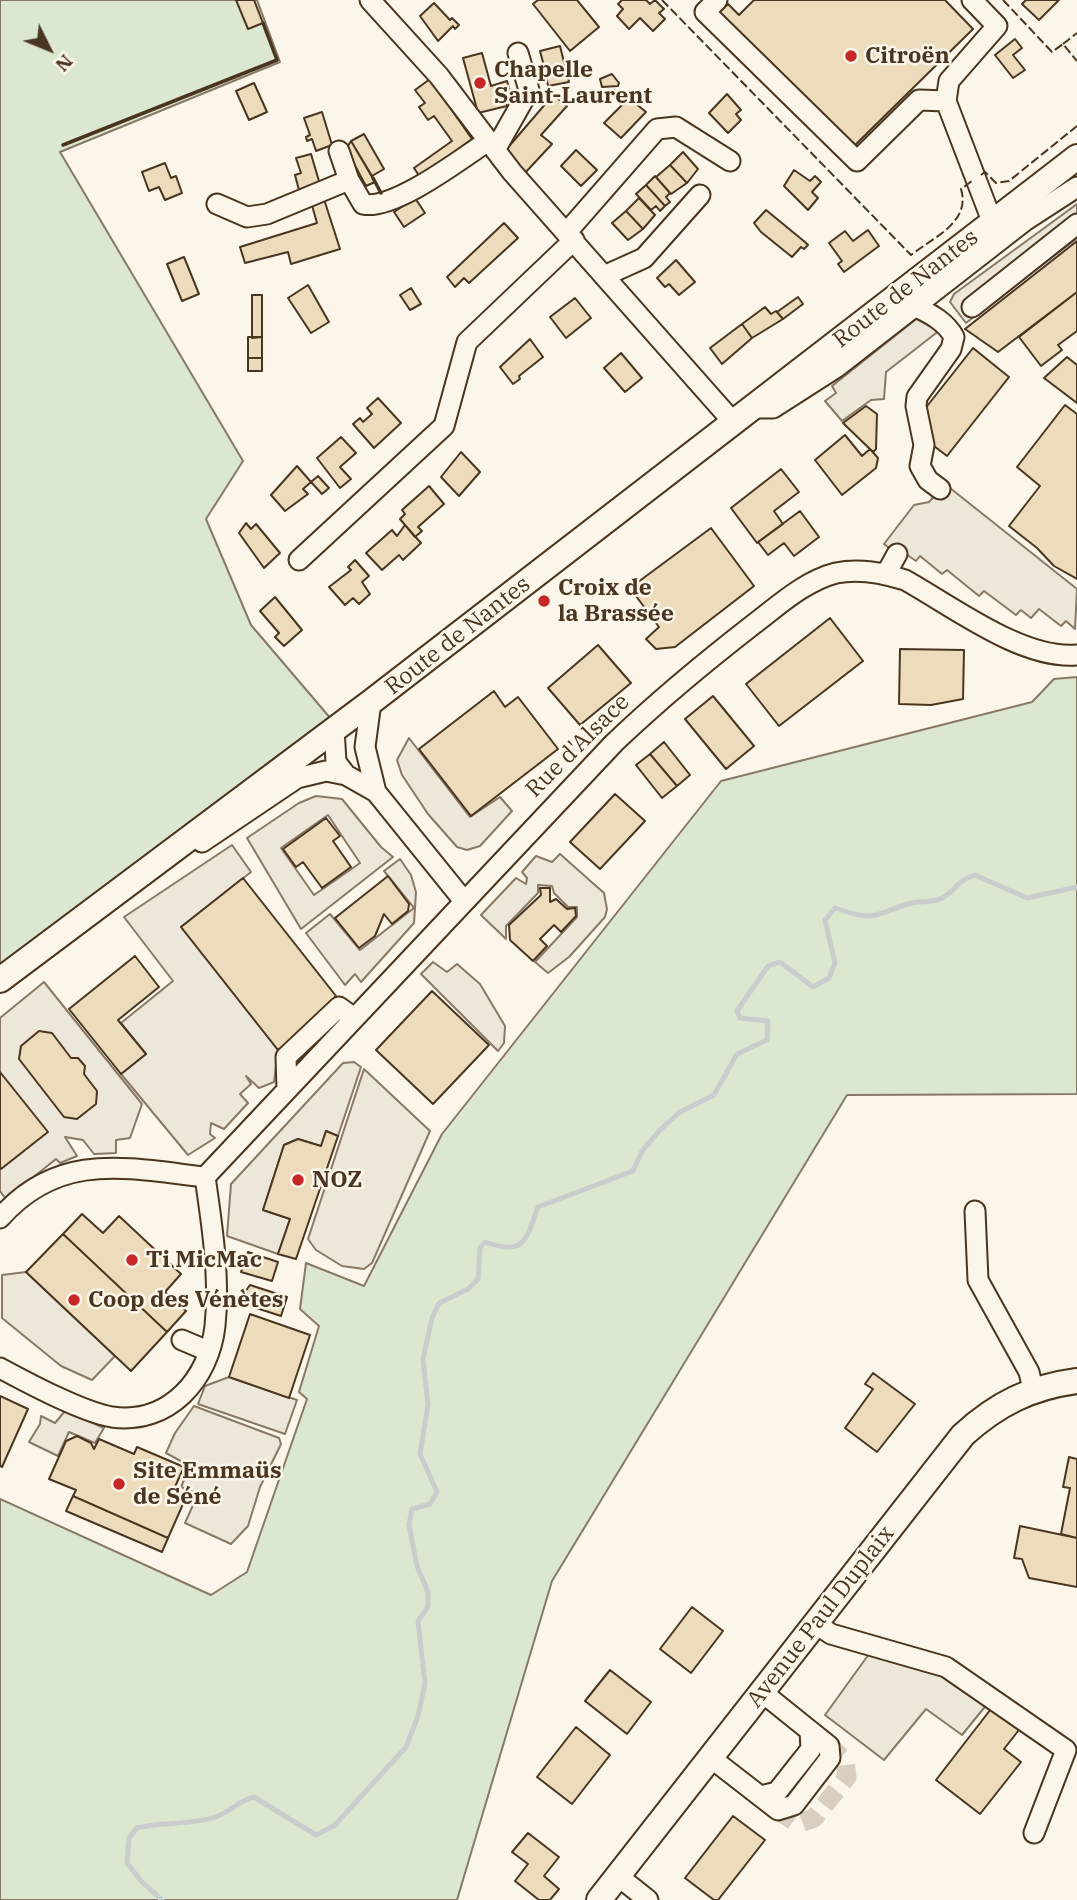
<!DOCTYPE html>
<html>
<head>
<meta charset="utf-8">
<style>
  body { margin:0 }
  #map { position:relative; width:1077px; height:1900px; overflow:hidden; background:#fbf6e9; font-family:"IBM Plex Serif",serif }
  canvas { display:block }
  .north { position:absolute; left:14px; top:14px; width:70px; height:70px; -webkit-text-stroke:5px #fbf6e9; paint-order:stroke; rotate:133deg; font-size:19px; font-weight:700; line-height:28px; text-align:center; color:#4a3520 }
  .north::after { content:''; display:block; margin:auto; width:24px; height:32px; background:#4a3520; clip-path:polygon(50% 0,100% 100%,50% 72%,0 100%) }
</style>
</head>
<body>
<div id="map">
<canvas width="1077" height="1900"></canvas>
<div class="north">N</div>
</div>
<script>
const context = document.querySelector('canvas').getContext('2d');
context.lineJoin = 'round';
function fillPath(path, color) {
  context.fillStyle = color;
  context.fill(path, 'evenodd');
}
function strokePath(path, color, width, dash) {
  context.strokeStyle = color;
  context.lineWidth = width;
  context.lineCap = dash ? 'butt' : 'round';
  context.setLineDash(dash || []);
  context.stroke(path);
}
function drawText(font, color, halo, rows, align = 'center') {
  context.font = font + ' "IBM Plex Serif",serif';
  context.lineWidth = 5;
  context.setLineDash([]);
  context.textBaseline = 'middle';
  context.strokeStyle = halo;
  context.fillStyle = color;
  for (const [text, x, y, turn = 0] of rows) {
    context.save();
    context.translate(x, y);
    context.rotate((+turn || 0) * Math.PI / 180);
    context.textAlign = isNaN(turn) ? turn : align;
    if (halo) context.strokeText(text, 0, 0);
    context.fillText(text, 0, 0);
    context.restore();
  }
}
const green = new Path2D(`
  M0,0h257l23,62 -220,90 183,309 -37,58 45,106 92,108 -51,12 -292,223z
  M1077,677v417l-230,1 -295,486 -95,319h-457v-401l211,96 36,-23 60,-173 -8,-7 20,-66 -19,-17 6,-46 58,23 78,-152 279,-353 311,-79 22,-23z`);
fillPath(green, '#dce7d0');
strokePath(green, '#887966', 2);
const parking = new Path2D(`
  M1077,204v34l-111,85 -16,-21 4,-8z
  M920,316l20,14 -54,42 -2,27 -13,1 -29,21 -17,-20 11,-8 -4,-7z
  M945,484l132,105 -2,40 -9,-8 -5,5 -22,-17 -8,9 -10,-8 -5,5 -32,-24 -5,5 -32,-26 -5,4 -22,-18 -4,5 -10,-7 -4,4 -18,-14 30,-39 15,-3z
  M409,738l61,79 30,-20 12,14 -32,35 -13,4 -10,-3 -29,-33 -26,-39 -5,-15z
  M316,796l26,3 39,48 12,10 -92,72 -54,-91 52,-35zM328,815l32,48 -46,32 -33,-47z
  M232,845l19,27 -70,55 97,123 -4,32 -15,6 -13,-12 5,8 -11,10 8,9 -24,26 -13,-6 -1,11 5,4 -27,17 -67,-81 25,-20 -25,-31 52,-42 -49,-64z
  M560,854l44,39 3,16 -2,8 -36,40 -21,16 -13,-11 42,-45v-10h-9l-14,-14 -2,-7 -14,-1v8l-32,33v13l-25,-24 35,-37 10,6 1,-6 -5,-6 14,-16 16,6z
  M400,859l11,16 5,17 -2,31 -53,59 -6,-8 -10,11 -39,-52 24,-19 30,36 54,-42 -30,-37z
  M433,962l14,10 10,-8 23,20 25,42 -1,17 -6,8 -77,-77z
  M44,982l98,122 -12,34 -14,2v13l-22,1 -11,-14 -18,-3 12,19 -17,7 -4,-4 -50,40 -6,-8v-173z
  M354,1062l7,5 -23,69 -12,-5 -5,15 -23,-7 -14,6 -21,65 27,9 -12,35 -51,-18 4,-52 112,-121z
  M364,1069l66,62 -58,132 -8,6 -22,-3 -26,-16 -8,-11z
  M26,1272l89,84 -23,24 -31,-14 -59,-48v-43z
  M229,1377l68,23 -12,34 -87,-30 7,-18z
  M194,1406l85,32 2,6 -21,43 -12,39 -17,18 -46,-21 13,-29 -17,-7 9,-21 -24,-13 9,-20z
  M65,1411l39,17 -9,15 -26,-11 -11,24 -29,-14 11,-18 1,-8 14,7z
  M869,1654l76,18 43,31 -26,32 -36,-26 -42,51 -59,-45z`);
fillPath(parking, '#ede7d9');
strokePath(parking, '#887966', 2);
strokePath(new Path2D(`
  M162,1900l-20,-18 -15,-19 2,-25 8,-10c25,-7 52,-2 78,-11 14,-4 24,-17 39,-20l62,38 19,-10 71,-78 12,-31 7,-33 -7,-62 10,-14v-15l-11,-26 -8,-41 3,-16 18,-5 7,-12 -17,-38 8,-49 -5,-46 9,-41 7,-15 29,-14 10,-10 2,-31 5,-6c39,14 41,-1 53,-35l95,-36 9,-20 18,-21 20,-18 34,-17 23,-41 30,-14 1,-19 -28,-3 -3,-7 31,-45 12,-4 33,25 16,-9 6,-15 -10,-43 10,-12c41,14 35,8 73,-4 12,-4 24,0 36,-7 12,-8 16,-18 31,-22l52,23 50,-11`), '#c9cecd', 5);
const building = new Path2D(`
  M236,0h18l9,23 -15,6z
  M538,0h39l22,27 -29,24 -37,-47z
  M622,0h24l4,4 5,-4 9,9 -5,4 6,6 -12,12 -13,-13 -11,11 -12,-13 6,-7 -5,-5z
  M754,0h191l28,29 -124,122 -133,-136 12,-11 11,11z
  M1026,0h33l-20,20 -17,-16z
  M434,3l16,17 2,-2 7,7 -4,4 -2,-3 -15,15 -18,-25z
  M1015,39l7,9 -9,7 12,15 -12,8 -18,-23z
  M560,46l5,20 -20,4 -5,-19z
  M482,53l9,33 16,-5 5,17 -7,2 2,6 -29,7 -15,-55z
  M565,66l4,16 -21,4 -3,-16z
  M612,74l7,9 -1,3 -16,1 -2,-8z
  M430,79l42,60 -52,38 -6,-9 38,-27 -18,-25 -6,4 -9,-13 6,-4 -10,-13z
  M254,83l13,29 -18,8 -13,-29z
  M727,94l14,16 -5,4 5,6 -13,13 -19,-20z
  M553,95l14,11 -26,29 11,9 -28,30 -19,-23z
  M629,98l17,14 -25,26 -17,-15z
  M322,112l10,33 -16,6 -4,-12 -5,2 -1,-4 4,-2 -6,-17z
  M364,134l20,35 -12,7 -21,-35z
  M351,141l24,41 -9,4 -20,-37z
  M576,150l21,20 -16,16 -20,-20z
  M683,152l15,17 -11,14 -17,-18z
  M311,154l10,34 -21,6 -5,-19 6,-2 -5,-15z
  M165,163l6,15 5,-2 6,17 -17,7 -6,-13 -10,4 -7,-19z
  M670,165l17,18 -16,11 -15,-17z
  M794,170l16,11 5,-5 6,6 -9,10 6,6 -10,12 -24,-24z
  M655,176l15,17 -4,4 4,5 -5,4 -19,-21z
  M646,185l19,21 -5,5 -4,-5 -5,4 -15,-16z
  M323,196l17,53 -49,15 -3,-12 -43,11 -5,-16 77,-24 -6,-21z
  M415,198l10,15 -21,14 -10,-15z
  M639,198l16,17 -12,14 -17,-18z
  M766,210l39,32 3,3 -4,4 -3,-2 -9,10 -31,-25 -7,-9z
  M626,211l17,18 -15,11 -16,-17z
  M504,223l14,15 -49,45 -5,-5 -9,9 -8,-10z
  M868,230l11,16 -35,26 -6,-8 4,-3 -13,-18 16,-12 8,10z
  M1077,241v51l-79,60 -33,-23z
  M184,257l15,37 -17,7 -15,-37z
  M676,260l19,22 -16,13 -10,-11 -4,3 -8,-9z
  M308,285l21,37 -18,11 -23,-35z
  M411,288l10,16 -11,6 -10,-15z
  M1077,292v39l-19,14 4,5 -21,16 -22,-29z
  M252,295h10v42l-10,1z
  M798,297l5,7 -20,15 -6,-7z
  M575,298l16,20 -25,20 -16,-21z
  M765,307l6,7 5,-3 7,8 -31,19 -10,-14z
  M742,324l10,14 -30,26 -12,-16z
  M248,337h14v21h-14z
  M530,339l13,18 -24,19 1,3 -7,5 -13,-17z
  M973,348l36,29 -62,79 -13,-10 -10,-36z
  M621,353l21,25 -17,14 -21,-24z
  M1067,357l10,8v38l-33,-25z
  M248,358h14v13h-14z
  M378,398l23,25 -27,25 -21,-24 7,-6 3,4 9,-8 -5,-6z
  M1065,405l12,9v165l-23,-13 -17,-18 -28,-22 31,-40 -23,-19z
  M866,406l11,8 -1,35 -3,3 -30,-29z
  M845,435l17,21 8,-7 8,9 -2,10 -34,27 -27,-35z
  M341,437l15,16 -16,14 11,12 -11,9 -23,-30z
  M461,452l19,20 -21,24 -18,-19z
  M297,466l14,16 -8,7 5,5 -23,17 -14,-16z
  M781,469l18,23 -25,19 9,13 -26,19 -26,-35z
  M318,476l11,12 -7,6 -11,-12z
  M429,486l15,18 -26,23 4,4 -7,6 -15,-18 5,-5 -3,-4z
  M800,511l19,26 -25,19 -10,-13 -16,12 -10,-13z
  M246,523l5,6 5,-5 24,29 -16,15 -25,-35z
  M405,525l16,18 -18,17 -4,-5 -17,15 -16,-17 26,-23 5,6z
  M711,528l43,58 -79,61 -19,2 -10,-10 13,-12 -29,-39z
  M355,560l14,16 -7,6 8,12 -11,10 -6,-6 -8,7 -16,-18 22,-17 -3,-3z
  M275,597l27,33 -18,16 -9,-9 4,-4 -19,-22z
  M830,618l33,43 -84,65 -33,-42z
  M598,645l33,38 -51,42 -32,-37z
  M900,649l64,1 -1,49 -32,6 -32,-1z
  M494,691l11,16 13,-10 40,52 -87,67 -52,-67z
  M713,696l41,50 -28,23 -41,-50z
  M664,742l26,33 -13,11 -27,-32z
  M650,754l27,32 -15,12 -26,-33z
  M615,794l30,27 -45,48 -30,-27z
  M326,818l14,18 -7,5 18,26 -29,21 -19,-26 -7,5 -13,-18z
  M388,876l21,28 -1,7 -16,13 -8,-10 -9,22 -16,12 -24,-30z
  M243,878l93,118 -33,35 -25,19 -97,-123z
  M540,888h10v14l6,-3 11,10 8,-1 1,8 -15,16 -7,-7 -14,14 7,7 -14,15 -23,-21 -1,-15 32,-30z
  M135,956l24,31 -41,33 28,34 -25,20 -52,-65z
  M432,991l57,54 -56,59 -57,-54z
  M39,1031l13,2 19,25h7l7,8 -1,8 13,17 -1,13 -19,15 -13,-2 -45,-58 2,-13z
  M0,1072l48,60 -47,37 -1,-2z
  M326,1131l12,5 -42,123 -18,-5 12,-35 -27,-9 21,-65 14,-6 23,7z
  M82,1214l21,19 16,-17 62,58 -16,18 21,19 -19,21 -104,-98z
  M63,1234l104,98 -36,39 -105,-99z
  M248,1252l30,10 -6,19 -31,-9z
  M250,1285l37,12 -6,19 -37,-12 2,-6 -4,-2z
  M250,1314l60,21 -21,63 -60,-21z
  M873,1373l42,31 -38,48 -32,-24 28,-39 -8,-5z
  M0,1396l28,13 -26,58 -2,-1z
  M77,1436l14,7 3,6 5,-10 35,15 3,-7 47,20 -10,22 13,6 -19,43 -95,-42 3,-6 -27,-11 17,-38z
  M1069,1457l8,2v79l-16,-4 9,-46 -7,-1z
  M73,1496l95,42 -6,14 -96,-41z
  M1020,1526l57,12v49l-48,-9 -7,-19 -8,-1z
  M692,1607l31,24 -32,42 -31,-24z
  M610,1670l41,32 -24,32 -42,-33z
  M994,1705l28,21 -18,23 17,13 -41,52 -44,-34z
  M576,1727l34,28 -38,49 -35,-27z
  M733,1816l32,24 -47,60h-4l-29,-22z
  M528,1833l31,24 -15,19 15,13 -9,11h-11l-24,-19 13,-17 -16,-12z`);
fillPath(building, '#ecdcbc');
strokePath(building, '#4a3520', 2);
strokePath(new Path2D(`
  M778,1810l20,14 16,-6 33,-41 -2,-17 -16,-14`), '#d8cfc1', 19, [19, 10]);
const minor = new Path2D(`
  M370,0l69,76 73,96 222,251
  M717,0l-12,12 152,149 62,-61 27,1
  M972,0l25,26 -48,55 -3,20 46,120
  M495,150l34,-60 -11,-37
  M339,151l10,29 14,24c30,7 98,-45 125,-63
  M217,204l30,13 20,-3 82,-34
  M567,232l90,-103 19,-2 54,34
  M604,276l40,-18 56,-63
  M916,307c15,7 30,15 38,30l-3,12 -34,48 -1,9 8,39 -4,21 8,14 12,9
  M972,307l105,-83
  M754,408h19l64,-41 189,-147 51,-33
  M299,560l145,-134 23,-84 107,-102
  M886,574l11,-20
  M371,702l-6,45 11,45
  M334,729l2,33 10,13
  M202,842l95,-64 29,-7 20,4 30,17 88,109
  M287,1090l-1,-33 53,-50 15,11
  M205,1177l409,-434c45,-43 91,-81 140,-119 25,-19 51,-43 82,-51 24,-5 47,0 69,7 47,26 117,80 172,75
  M975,1211l3,69 51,92 4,17
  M0,1218c59,-67 126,-50 205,-41
  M182,1340l26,11
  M0,1368c28,15 82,44 112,49 57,8 97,-38 103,-91 5,-48 -3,-102 -10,-149
  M816,1624l15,10 115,33 120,83 -32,83
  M711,1758l67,52 16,-5 36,-47 -1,-12 -66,-53
  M761,1796l16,-4 34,-43 -1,-18
  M618,1876l30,24`);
const major = new Path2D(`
  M0,980l371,-278 706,-545
  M599,1900l364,-465c34,-31 68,-48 114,-54`);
strokePath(minor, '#4a3520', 23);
strokePath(major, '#4a3520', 28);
strokePath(minor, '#fbf6e9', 19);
strokePath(major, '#fbf6e9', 24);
strokePath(new Path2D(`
  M662,0l249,255c23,-18 60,-33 50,-66l11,-8
  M1003,0l49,52 11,-8 14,17
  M1063,44l14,-11
  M981,175l4,-3 11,11 13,-2 68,-55`), '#4a3520', 2, [9, 3.5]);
strokePath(new Path2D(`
  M63,145l214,-85 -14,-37
  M373,178l8,15`), '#4a3520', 3.5);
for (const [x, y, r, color] of [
  [851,56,7,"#c62828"],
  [480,83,7,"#c62828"],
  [544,601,7,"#c62828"],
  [298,1180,7,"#c62828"],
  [132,1260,7,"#c62828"],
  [74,1300,7,"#c62828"],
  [119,1484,7,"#c62828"]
]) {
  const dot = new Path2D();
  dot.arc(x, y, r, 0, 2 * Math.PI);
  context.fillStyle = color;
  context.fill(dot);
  strokePath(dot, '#fbf6e9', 2.5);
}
drawText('bold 23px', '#4a3520', '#fbf6e9', [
  ["Citroën",865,56],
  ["Chapelle",494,70],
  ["Saint-Laurent",494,96],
  ["Croix de",558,588],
  ["la Brassée",558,614],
  ["NOZ",312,1180],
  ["Ti MicMac",146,1260],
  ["Coop des Vénètes",88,1300],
  ["Site Emmaüs",133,1471],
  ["de Séné",133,1497]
], 'left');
drawText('23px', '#4a3520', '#fbf6e9', [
  ["Route de Nantes",906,289,-38],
  ["Route de Nantes",458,636,-38],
  ["Rue d'Alsace",578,746,-45],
  ["Avenue Paul Duplaix",821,1617,-52]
]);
</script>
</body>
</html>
